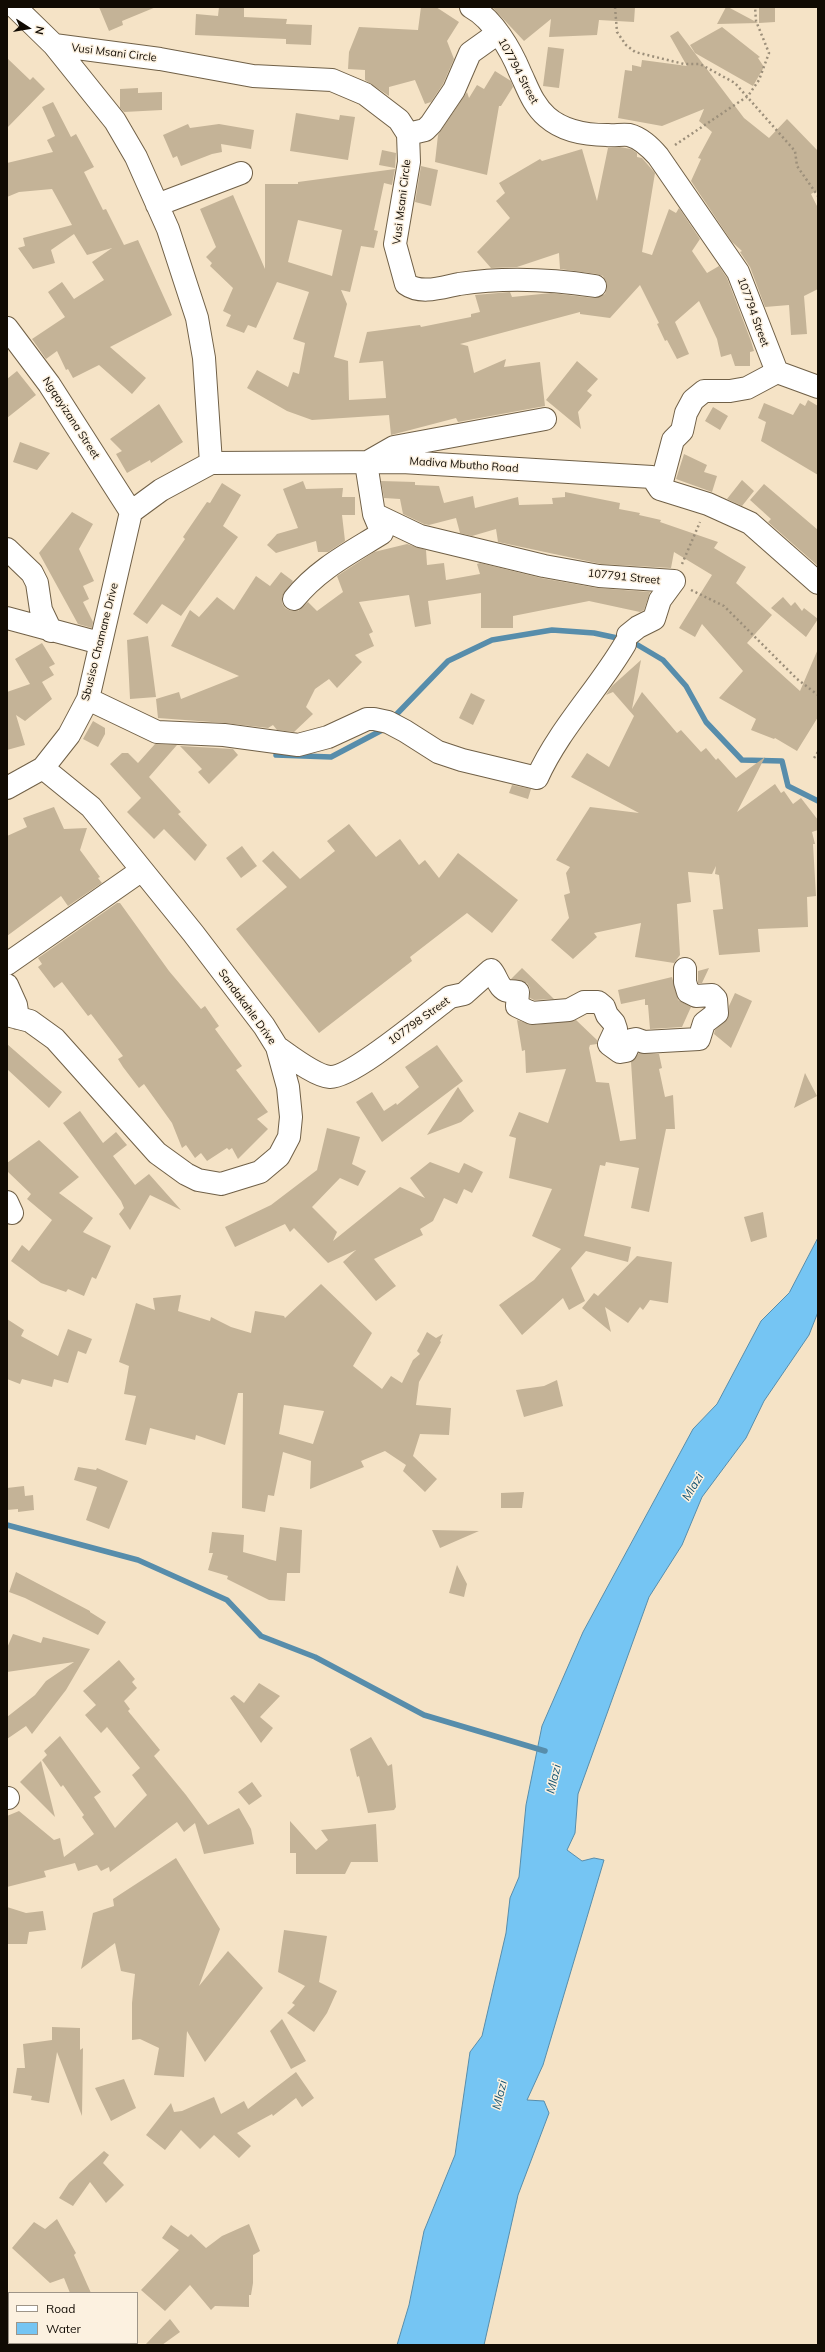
<!DOCTYPE html>
<html>
<head>
<meta charset="utf-8">
<style>
  body { margin:0 }
  #map { position:relative; width:825px; height:2352px; overflow:hidden; background:#f5e3c6; font-family:Mulish,sans-serif }
  canvas { display:block }
  .frame { position:absolute; inset:0; border:8px solid #110b03; pointer-events:none }
  .legend { position:absolute; left:8px; top:2292px; width:130px; height:52px; box-sizing:border-box; background:#fcf1e0; border:1px solid #9e9588; margin:0; padding:5px 7px; list-style:none; font-size:12px; color:#110b03 }
  .legend li { display:flex; align-items:center; gap:8px; height:20px }
  .legend b { width:20px; border:1px solid #9e9588 }
  .north { position:absolute; left:8px; top:8px; width:40px; height:40px; -webkit-text-stroke:3px #fcf1e0; paint-order:stroke; rotate:102deg; font-size:11px; font-weight:700; line-height:16px; text-align:center; color:#110b03 }
  .north::after { content:''; display:block; margin:auto; width:14px; height:18px; background:#110b03; clip-path:polygon(50% 0,100% 100%,50% 72%,0 100%) }
</style>
</head>
<body>
<div id="map">
<canvas width="825" height="2352"></canvas>
<div class="frame"></div>
<ul class="legend">
<li><b style="height:5px;background:#fff"></b>Road</li>
<li><b style="height:11px;background:#75c5f3"></b>Water</li>
</ul>
<div class="north">N</div>
</div>
<script>
const context = document.querySelector('canvas').getContext('2d');
context.lineJoin = 'round';
function fillPath(path, color) {
  context.fillStyle = color;
  context.fill(path, 'evenodd');
}
function strokePath(path, color, width, dash) {
  context.strokeStyle = color;
  context.lineWidth = width;
  context.lineCap = dash ? 'butt' : 'round';
  context.setLineDash(dash || []);
  context.stroke(path);
}
function drawText(font, color, halo, rows, align = 'center') {
  context.font = font + ' Mulish,sans-serif';
  context.lineWidth = 3;
  context.setLineDash([]);
  context.textBaseline = 'middle';
  context.strokeStyle = halo;
  context.fillStyle = color;
  for (const [text, x, y, turn = 0] of rows) {
    context.save();
    context.translate(x, y);
    context.rotate((+turn || 0) * Math.PI / 180);
    context.textAlign = isNaN(turn) ? turn : align;
    if (halo) context.strokeText(text, 0, 0);
    context.fillText(text, 0, 0);
    context.restore();
  }
}
const water = new Path2D(`
  M818,1238v74l-9,23 -45,66 -18,37 -44,59 -20,48 -33,52 -71,197 -3,39 -8,17 15,11 12,-3 10,2 -61,205 -16,35 17,1 5,12 -31,82 -34,150h-87l12,-40 15,-74 31,-76 15,-103 12,-16 24,-103 4,-35 9,-21 7,-72 16,-79 41,-94 110,-203 24,-25 44,-83 28,-28z`);
fillPath(water, '#75c5f3');
strokePath(water, '#578dab', 1);
strokePath(new Path2D(`
  M631,641l32,19 23,26 20,36 36,38 40,1 6,25 30,15
  M392,719l56,-58 44,-21 60,-10 42,3 28,6
  M276,755l55,2 55,-29
  M7,1525l131,35 89,40 34,36 54,21 109,58 121,36`), '#578dab', 5.5);
fillPath(new Path2D(`
  M99,7h57l-34,14 1,4 -14,6z
  M219,7h25v10l43,2 -1,5 26,1 -1,20 -25,-1v-5l-91,-4 1,-21 22,2z
  M421,7h15l23,15 -12,19 7,18 -11,25 -12,18 -6,2 -10,-24 -26,7v9l-24,-16v-10l-17,-1 1,-17 10,-25 59,3z
  M492,7h143l-1,15 -35,-2 -2,15 -48,2 2,-18 -27,22z
  M726,7h2l30,16 -41,1z
  M759,7h16v15l-16,1z
  M722,27l38,30 -2,1 6,9 -11,19 -58,-33 -5,-8z
  M678,31l66,87 25,20 18,-19 31,32v39l-7,4 7,14v81l-14,7 3,38 -16,1 -2,-30 -24,2 -15,-40 -10,-15 2,-1 -10,-9 -41,-61 10,-22 -3,-1 14,-26 -13,-11 5,-12 -42,17 -44,-8 7,-48 7,1v-6l9,2 1,-7 45,6 -17,-30z
  M548,47l16,2 -5,39 -16,-2z
  M7,58l23,22 3,-3 12,12 -38,39z
  M495,71l16,10 2,6 -12,19h-2l-12,69 -52,-13 3,-27 29,-43 2,6 8,-13 7,4z
  M138,88v5l24,-1v18l-38,2 -4,-4v-19z
  M53,102l18,35 5,-3 18,33 -10,5 19,38 3,-1 18,36 14,-5 34,75 -62,32 36,31 -14,16 -33,-29 -26,13 -5,-9 -2,1 -9,-19 -11,8 -14,-20 33,-22 -17,-25 14,-10 12,17 30,-19 -12,-18 20,-14 -25,7 -13,-21 -23,16 4,13 -22,6 -15,-21 7,-2 -2,-8 49,-13 -20,-36 -33,3 -12,5v-34l46,-11 -6,-12 8,-4 -13,-29z
  M296,113l43,7 1,-5 15,2 -7,43 -58,-9z
  M188,124l2,4 29,-4 35,6 -3,19 -30,-5 1,8 -10,2 -31,12 -4,-10 -4,2 -10,-23z
  M620,147l11,2 6,4v4l5,1 13,15 -13,79 10,3 17,-46 7,4 3,-5 21,31 -8,12 15,22 12,-7 8,12 24,63 3,10 -4,1v14h-15l-4,-12 -10,3 -4,-18 -18,-38 -24,21 14,32 -12,5 -10,-19 -2,1 -8,-17 2,-1 -19,-38 -30,33 -30,-4v-2l-120,32 8,2 6,27 32,-14 -2,8 36,-5 5,44 -87,16 -2,-4 -65,17 -2,-20 -77,5 -25,-9 -40,-23 10,-18 31,17 5,-15 6,2 6,-31 -12,-4 16,-47 -32,-10 -21,46 -8,-3 -4,8 -18,-7 5,-11 -8,-4 10,-23 -23,-22 2,-3 -6,-6 10,-10 -16,-38 33,-14 32,74v-85h33v-2l97,-13 -3,16 -8,-2 -10,47 4,1 -4,17 -13,-2 -11,46 -9,-2 6,14 -13,53 14,4 1,39 37,-2 -3,-37 -24,2 8,-31 53,-7 1,2 50,-10v-3l9,-2 -5,-17 35,-3 2,5 39,-4 43,5 11,-4 2,-7 -4,-11 -6,-2 -37,-5 -1,-16 -42,14 -26,1 -14,-16 33,-34 -14,-17 9,-8 -6,-10 41,-24 2,2 40,-12 15,52 11,-53zM298,220l44,10 -10,46 -44,-14z
  M382,150l14,3 -1,15 -16,-3z
  M421,166l17,4 -7,36 -16,-4z
  M577,361l21,18 -11,12 5,4 -14,17 3,17 -35,-29z
  M17,371l19,24 -29,23v-39z
  M808,400l10,6v69l-57,-34 5,-19 -8,-4 6,-15 29,12 7,-12 5,3z
  M159,404l24,38 -32,21 -1,-3 -23,13 -11,-19 6,-3 -12,-12z
  M713,407l15,9 -8,14 -15,-9z
  M20,442l30,11 -13,17 -24,-8z
  M684,454l23,11 -3,7 13,4 -5,16 -36,-13z
  M742,480l12,11 -12,15 -15,-7z
  M303,481l3,8 37,-1 -1,9h13v18h-13l3,26 -17,11h-10l-2,-11 -40,12 -9,-8 10,-11 21,-6 -15,-39z
  M381,481l34,1v3l24,1 5,17 29,-7 2,12 43,-11 1,8 34,-1 -1,-6 13,-1v-5l55,11 -1,6 21,4 -1,2 22,5 -1,2 58,20 -4,6 32,19 -10,16 36,32 -25,28 53,48 18,-42v68l-21,34 -22,-13 -1,1 -23,-9 5,-11 -37,-21 24,-27 -41,-47 -7,13 -16,-9 33,-53 -38,-23 -3,16 -70,-4 -103,-22 -2,-13 -24,7 -12,-3 -4,-15 -27,7 -5,-1 -21,-10 -3,-15 -16,-1z
  M222,483l19,12 -18,31 15,11 -57,79 -19,-12 -15,20 -14,-10 52,-75 -2,-2 24,-35 3,1z
  M764,484l54,46v36l-50,-44 3,-3 -21,-19z
  M72,512l21,12 -14,25 15,32 -11,5 6,13 -6,3 10,20 -1,6 -14,-4 -39,-71z
  M407,544l19,6 1,15 17,-2 2,17 34,-6 -3,-10 3,-1 61,15 56,10 53,4 -6,18 -4,2 -51,-11 -76,15v12h-32v-35l-53,8 3,23 -16,3 -6,-32 -50,7 14,30 -4,2 5,12 -19,9 7,7 -25,26 -8,-9 -14,10 -9,18 7,7 -19,18 -17,-2 -4,-5 -5,3 -43,-5 -67,-5 -2,-19 23,-7 2,7 58,-23 -68,-30 19,-36 9,7 18,-20 17,13 22,-34 14,10 11,-14 12,9 -11,15v7l3,5 6,3h7l10,-9 9,9 26,-19 -6,-16 37,-24z
  M783,597l8,9 4,-4 7,9 2,-3 14,11 -12,18 -35,-29z
  M148,636l8,61 -26,2 -3,-59z
  M42,643l13,21 -6,3 5,8 -12,7 10,17 -27,22 -9,-6 9,30 -18,5v-58l23,-8 -15,-25z
  M641,660l-9,49 10,-17 35,41 4,-3 20,22 5,-4 10,12 2,-2 18,20 29,-21 -28,55 38,-28 6,9 3,-2 9,13 8,-6 17,22v10l-6,2 3,12h-2l3,52 -9,1 1,30 -50,2 2,23 -41,3 -6,-45 10,-1 -4,-34 -4,-1 1,-8 -4,8 -24,-2 3,30 -14,2 3,51 -6,8 -39,-6 6,-34 -47,10 3,4 -24,22 -22,-19 18,-22 -5,-23 6,-2 -4,-20 4,-6 -14,-7 34,-53 49,6 -68,-36 16,-24 22,14 25,-51 -21,-24 -7,3 6,-9z
  M471,693l14,7 -12,25 -14,-7z
  M93,721l12,7v6l-7,13 -15,-8z
  M155,744l22,1 -28,32 32,35 -3,2 29,31 -12,16 -31,-32 -10,10 -27,-27 14,-14 -31,-34 12,-11h6l10,10z
  M180,746l53,3 5,6 -29,29 -11,-12 4,-3z
  M512,785l19,4 -3,10 -19,-6z
  M54,807l10,22 23,-1 -7,22 20,27 -2,1 4,5 -34,23 -7,-10 -54,40v-100l20,-9 -4,-9z
  M349,824l27,33 24,-18 19,26 6,-5 14,18 19,-25 60,47 -26,33 -25,-20 -57,44 2,4 -93,72 -83,-104 51,-42 -25,-26 11,-10 27,28 35,-28 -8,-10z
  M242,846l15,20 -16,12 -15,-20z
  M117,903h3l49,68 32,38 4,-3 14,20 -4,3 27,37 -6,4 32,42 -11,7 11,10 -30,30 -6,-11 -3,2 -2,-2 -20,13 -6,-8 -6,5 -9,-13 -4,3 -10,-25 -28,-39 -5,4 -16,-21 -5,-8 5,-3 -32,-42 -3,2 -26,-34 -8,6 -16,-21 4,-3 -4,-6z
  M522,968l32,31 -20,1 -4,-2v-10l-3,-5 -16,-4z
  M709,968l-7,15h-4v-12z
  M672,977l6,23 13,7 -9,20 -32,2 -2,-24h-3v-6l-24,5 -3,-14z
  M735,993l17,8 -21,47 -17,-14 1,-4 13,-12 1,-12z
  M517,1020l16,5 43,-5 21,20v4l-7,1 -1,3 7,34 13,1 11,58 16,-2 -5,-77 8,-9 20,1 3,14 -3,1 6,28 8,-2 2,34h-9l-17,83 -18,-4 8,-40 -33,-6 -1,4 -5,-1 -16,71 47,11 -3,15 -42,-11 -15,17 14,33 -16,9 -6,-12 -41,37 -23,-30 35,-25 27,-31 -29,-13 20,-47 -43,-11 7,-40 -7,-2 10,-24 29,11 18,-54 -40,4 -1,-23 -3,1z
  M7,1044l55,48 -13,16 -42,-39z
  M437,1045l26,36 -81,61 -26,-40 16,-10 12,19 12,-8 1,2 22,-18 -14,-20z
  M805,1073l12,23 -23,12z
  M458,1087l16,24 -13,11 -34,13z
  M80,1111l23,32 13,-11 11,13 -14,11 22,29 14,-11 32,36 -31,-15 -20,35 -11,-16 5,-6 -3,-7 -58,-78z
  M327,1128l33,9 -8,27 14,7 -8,15 -18,-8 -28,29 25,25 -4,9 67,-54 25,11 -15,-20 20,-16 29,11 5,-10 19,9 -11,21 -8,-4 -7,15 -13,-6 -11,23 -13,8 3,6 -49,24 22,27 -20,15 -33,-39 13,-12 -28,13 -34,-35 -4,4 -5,-8 -50,23 -10,-20 46,-22 46,-35z
  M39,1140l40,37 -20,16 34,25 -10,14 28,14 -15,33 -4,-2 -8,19 -16,-7 -2,3 -25,-9 -30,-22 11,-16 7,6 23,-31 -25,-21 4,-5 -24,-23v-8z
  M763,1212l4,25 -16,5 -7,-25z
  M637,1256l35,6 -4,41 -18,-3 -7,10 -3,-3 -12,16 -23,-16 6,25 -29,-24 12,-15 4,3z
  M321,1284l51,49 -19,33 29,23 9,-13 11,7 11,-23 7,-6 -3,-3 10,-19 9,6 7,-4 -3,7 1,1 -22,40 -3,23 35,3 -2,27 -29,-1 -7,22 24,23 -12,13 -22,-21 3,-6 -21,-14 -24,10 3,6 -54,22 1,-28 -28,-9 -9,44 -6,-1 -3,17 -23,-4 1,-115h-5l-13,52 -29,-10 -1,5 -45,-12 -4,17 -21,-5 11,-44 -12,-2 5,-28 -10,-4 17,-59 19,7 -2,-12 28,-3 -3,16 32,10 1,-4 20,10 20,6 4,-22 29,5 1,2zM284,1405l40,6 -11,33 -34,-10z
  M7,1319l17,11 -3,6 37,20 10,-27 24,10 -6,15 -8,-3 -10,32 -14,-4 -2,8 -30,-8 -2,5 -13,-5z
  M557,1380l6,26 -39,11 -8,-27 28,-4z
  M78,1467l18,3 1,-2 31,13 -19,48 -23,-9 11,-33 -23,-7z
  M24,1486l1,10 8,-1 1,15 -16,2v-3l-11,1v-22z
  M524,1492l-2,16h-21v-15z
  M280,1527l22,3 -2,43h-13l-2,28 -16,-1 -42,-21 1,-3 -20,-6 5,-17h-4l3,-21 32,3 -1,17 33,9z
  M432,1530l47,1 -39,17z
  M457,1565l10,19 -3,13 -15,-4z
  M16,1572l74,39v1l16,10 -8,13 -73,-37 -16,-6z
  M13,1634l28,9 2,-6 47,12 -24,41 -34,44 -6,-8 -19,13v-22l28,-22 11,-14 28,-19 -67,10v-24z
  M119,1660l16,19 -3,3 5,6 -13,13 6,8 -2,2 32,39 -6,6 32,39 22,30 31,-17 12,21 3,15 -50,10 -9,-31 -11,9 -7,-10 -67,50 -1,-5 -8,4 -4,-6 -19,6 -3,-8 -31,8 2,6 -39,10v-71l12,-5 35,29 6,-2 4,19 30,-23 -12,-17 2,-2 -21,-30 -2,2 -19,-27 5,-5 -3,-4 16,-15 41,56 -7,5 21,31 32,-33 -15,-20 8,-7 -33,-41 -6,6 -16,-18 11,-10 -13,-14z
  M259,1683l21,13 -20,21 13,11 -12,15 -31,-45 4,-3 10,8z
  M371,1737l17,29 4,-2 4,43 -2,3 -26,3 -9,-37 -2,1 -7,-28z
  M41,1761l14,56 -35,-35z
  M252,1782l10,14 -13,9 -11,-13z
  M290,1821l26,29 12,-10 -7,-10 55,-6 2,38h-27l-6,12h-49v-21h-6z
  M176,1858l44,71 -21,57 29,-35 35,37 -58,74 -18,-31 -3,46 -30,-2 5,-27 -19,-9 -8,1v-37l3,-29 -14,-3 -6,-28 -34,26 12,-56 21,-7 -1,-7z
  M7,1907l19,6 17,-2 3,19 -17,2 -2,12h-20z
  M284,1930l43,6 -8,46 18,9 -10,22 -13,19 -27,-19 8,-8 -3,-2 13,-17 -27,-14z
  M282,2019l24,42 -15,8 -21,-38z
  M52,2027l28,1v22l3,-2 -1,68 -25,-64 -8,51 -18,-3 1,-4 -19,-3 4,-25h8l-2,-24 29,-4z
  M296,2072l18,26 -12,9 -6,-9 -23,18 -1,-2 -35,19 14,13 -12,12 -25,-23 -14,14 -19,-19 -16,20 -19,-15 25,-32 3,9 8,-1 32,-14 7,17 23,-13 4,8z
  M124,2079l12,29 -25,13 -16,-33z
  M104,2151l5,4 -6,8 21,22 -18,18 -16,-21 -17,24 -14,-8 10,-15z
  M57,2219l19,34 -2,2 17,38h-21l-6,-15 -14,5 -38,-35 22,-26 11,7z
  M249,2224l11,27 -7,4v28l-2,12h-2v12l-34,-1 -4,4 -21,-25 -25,26 -24,-21 38,-40 -17,-12 9,-13 17,12 3,-3 15,14 16,-12z
  M170,2319l10,13 -18,13h-17z`), '#c4b397');
const minor = new Path2D(`
  M15,7l39,38 61,76 21,36 32,72 29,89 7,40 7,105 -50,27 -30,22
  M471,7c22,12 40,43 49,65 8,17 13,33 27,45 16,14 39,18 60,18 7,1 15,-1 22,0 12,3 21,12 29,21l80,116 39,100
  M54,45l106,14 93,17 79,4 33,14 34,26 9,14 1,28 -14,82 11,40c15,11 37,3 53,0 47,-7 90,-5 136,2
  M408,134l17,-4 6,-6 23,-34 16,-37 28,-20
  M157,205l84,-32
  M7,328l42,56 82,128
  M545,419l-151,28 -28,16 8,51 46,22 124,30 55,10 75,5
  M211,463l191,-1 250,15 8,12 48,15 42,19 68,60
  M660,489l13,-49 9,-9 4,-18 7,-13 11,-9h26l17,-3 30,-16 41,15
  M7,549l25,24 5,10 4,27 10,21
  M294,599c24,-30 56,-46 88,-66l-8,-19
  M7,618l93,25
  M628,635l10,-8 16,-8 6,-19 14,-19
  M88,699l69,33 67,3 74,10 30,-8 39,-18h7l14,3 17,9 33,21 24,8 75,18c22,-49 61,-88 88,-134
  M7,788l36,-20 26,-33 19,-36 43,-187
  M7,964l135,-94
  M7,985l9,20 2,13
  M7,1015l23,6 25,18 102,114 29,21 12,6 23,4 39,-12 19,-16 10,-19 2,-20 -3,-30 -11,-40 -13,-21 -71,-93 -102,-126 -48,-39
  M277,1047c13,9 38,29 53,30 23,1 98,-64 120,-80l14,-3 27,-24c6,6 7,19 17,21 4,0 7,0 10,1l-1,14 15,7 37,-3 15,-8h14l6,5 3,8 7,8 2,6 -7,15 11,8 6,-1 5,-11 5,-1 8,3 55,-3 5,-16 13,-10 -1,-14 -4,-4 -16,1 -8,-4 -3,-10v-13
  M7,1202l5,11
  M7,1798h1
  M12,2343l3,2`);
strokePath(minor, '#706047', 24);
strokePath(new Path2D(`
  M615,7l2,25 9,13 9,7 49,12h16l35,19 60,68 2,15 21,30
  M675,145l73,-49 11,-16 10,-27 -13,-32 -1,-14
  M682,564l18,-42
  M691,590l33,16 73,73 21,16
  M814,758l4,-6`), '#9c8f7a', 2.5, [2, 3]);
strokePath(minor, '#fff', 22);
drawText('11px', '#110b03', '#fcf1e0', [
  ["Vusi Msani Circle",114,53,7],
  ["107794 Street",518,71,62],
  ["Vusi Msani Circle",402,202,-83],
  ["107794 Street",753,312,70],
  ["Ngqayizana Street",71,418,57],
  ["Madiva Mbutho Road",464,465,4],
  ["107791 Street",624,577,6],
  ["Sbusiso Chamane Drive",100,642,-76],
  ["Sandakahle Drive",247,1007,54],
  ["107798 Street",419,1021,-36]
]);
drawText('italic 12px', '#145372', '#fcf1e0', [
  ["Mlazi",693,1487,-59],
  ["Mlazi",554,1779,-76],
  ["Mlazi",500,2095,-76]
]);
</script>
</body>
</html>
